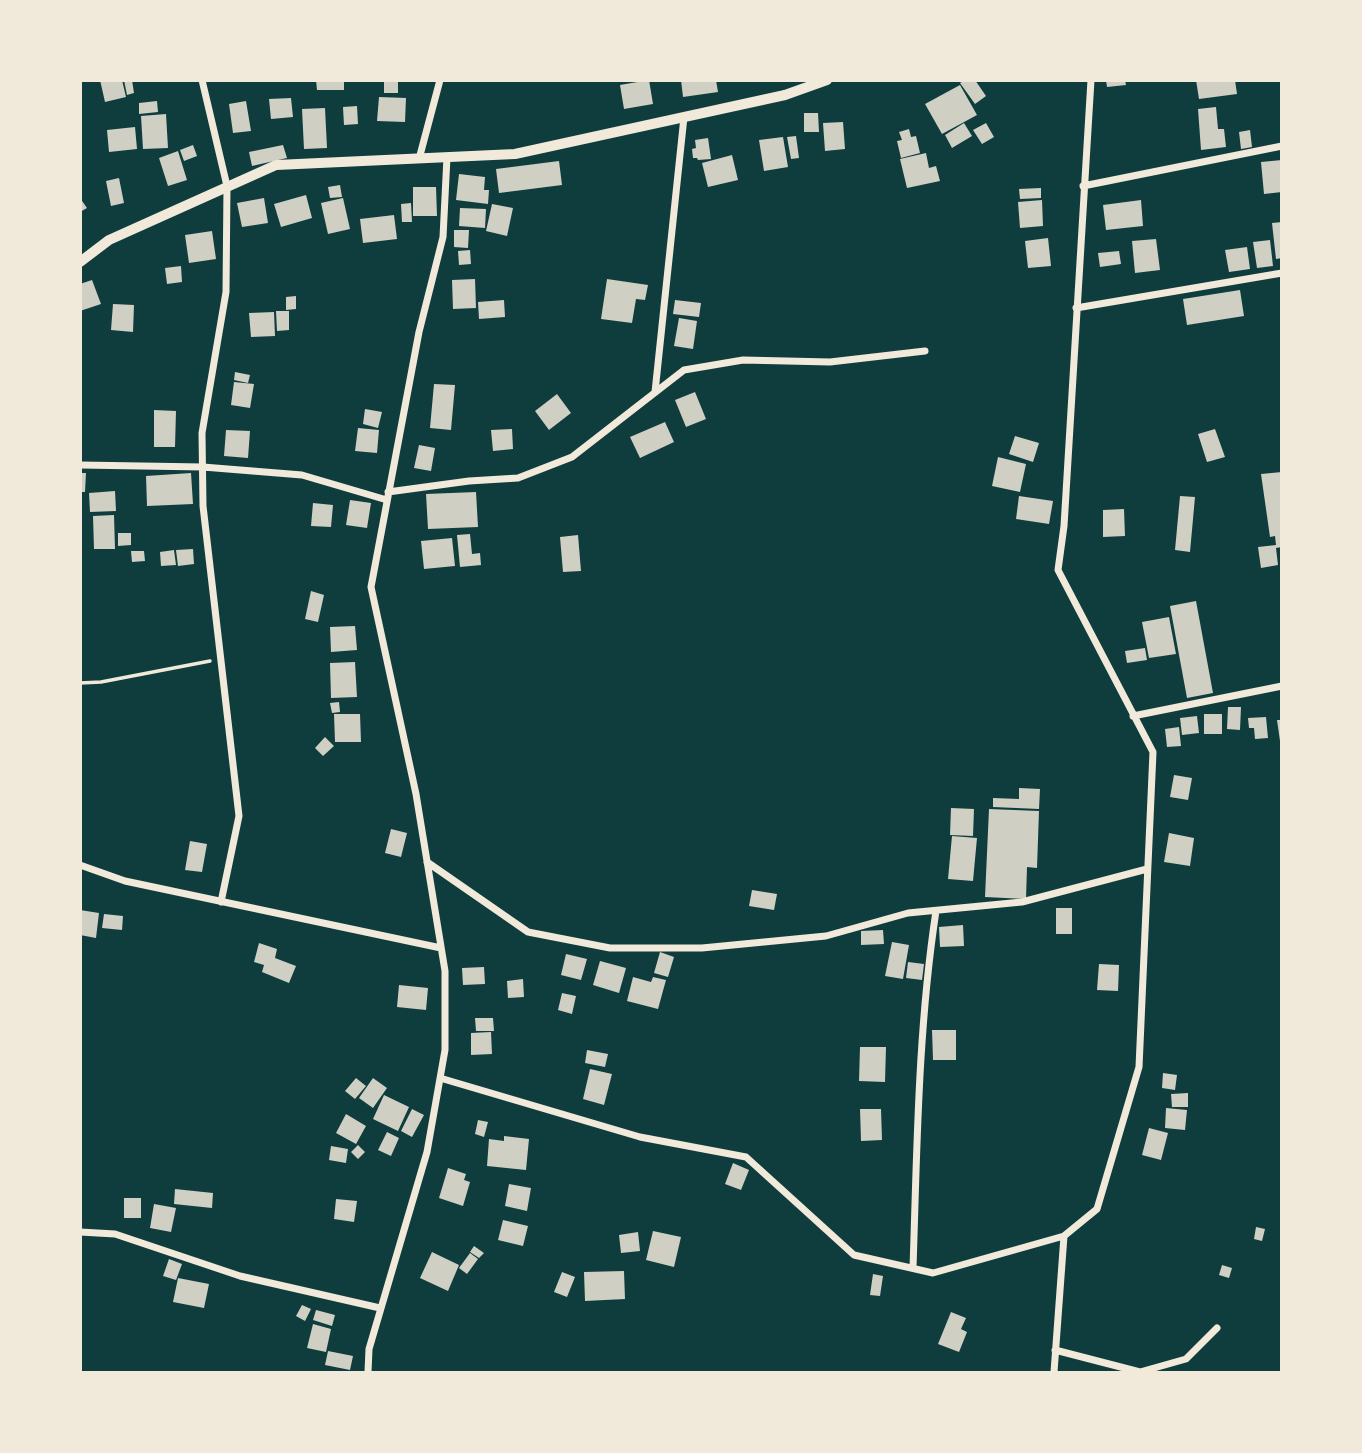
<!DOCTYPE html>
<html>
<head>
<meta charset="utf-8">
<style>
  body { margin:0 }
  #map { position:relative; width:1362px; height:1453px; overflow:hidden; background:#0f3d3e; font-family:Figtree,sans-serif }
  canvas { display:block }
  .frame { position:absolute; inset:0; border:82px solid #f1e9da; pointer-events:none }
</style>
</head>
<body>
<div id="map">
<canvas width="1362" height="1453"></canvas>
<div class="frame"></div>
</div>
<script>
const context = document.querySelector('canvas').getContext('2d');
context.lineJoin = 'round';
function fillPath(path, color) {
  context.fillStyle = color;
  context.fill(path, 'evenodd');
}
function strokePath(path, color, width, dash) {
  context.strokeStyle = color;
  context.lineWidth = width;
  context.lineCap = dash ? 'butt' : 'round';
  context.setLineDash(dash || []);
  context.stroke(path);
}
fillPath(new Path2D(`
  M100,80h22l4,17 -21,5z
  M124,80h8l2,13 -7,2z
  M316,80h28v10h-27z
  M384,80h14v13h-14z
  M649,80l4,24 -29,5 -4,-24z
  M681,80h35l2,12 -35,5z
  M965,80h10l11,16 -11,8 -15,-21z
  M1106,80h19l1,5 -19,2z
  M1196,80h39l2,14 -38,5z
  M960,85l17,30 -35,19 -17,-30z
  M379,97l27,1 -1,24 -28,-1z
  M291,98l2,19 -22,2 -2,-20z
  M157,101l1,11 -19,2v-11z
  M246,101l5,30 -18,2 -4,-29z
  M357,106l1,18 -14,1 -1,-18z
  M1216,107l2,22h6l2,18 -25,3 -3,-41z
  M325,108l2,40 -23,1 -2,-40z
  M804,113h14l1,19h-15z
  M166,114l2,34 -25,1 -2,-33z
  M843,122l2,27 -20,2 -2,-28z
  M964,123l8,13 -20,12 -7,-13z
  M986,123l8,14 -12,7 -9,-14z
  M135,127l2,22 -28,3 -2,-22z
  M909,129l2,8 5,-1 4,17 -19,5 -4,-17 5,-1 -3,-8z
  M1250,130l2,17 -11,2 -2,-17z
  M796,136l3,22 -8,1 -4,-22z
  M783,137l5,30 -24,4 -5,-31z
  M708,138l3,21 -13,1 -1,-2h-4l-1,-9 4,-1 -1,-8z
  M193,145l4,11 -13,5 -4,-11z
  M283,145l4,13 -35,8 -3,-14z
  M178,151l9,29 -19,6 -9,-28z
  M926,153l3,15 7,-2 4,15 -33,7 -7,-29z
  M732,155l6,25 -30,7 -6,-24z
  M1282,160v32l-18,2 -3,-32z
  M559,161l3,24 -63,8 -3,-24z
  M459,174l26,3 -1,13h5l-1,14 -32,-4z
  M119,178l5,25 -13,3 -5,-25z
  M340,185l2,12 -12,1 -2,-11z
  M413,187h23l1,29h-24z
  M1041,188v10l-21,1 -1,-10z
  M306,195l6,23 -31,9 -7,-23z
  M80,198l7,10 -7,4z
  M264,198l4,25 -26,4 -5,-24z
  M343,198l7,31 -22,5 -7,-31z
  M1042,200l1,26 -23,2 -2,-26z
  M1141,200l2,26 -37,4 -3,-25z
  M411,203l1,19h-10l-1,-18z
  M492,204l21,4 -6,28 -21,-5z
  M460,208l26,1 -1,19 -26,-2z
  M394,215l3,24 -34,4 -3,-24z
  M1282,222v36l-6,1 -4,-36z
  M454,230h15l-1,18 -14,-1z
  M212,231l4,28 -27,4 -4,-28z
  M1048,238l3,28 -23,2 -3,-27z
  M1156,239l4,31 -25,3 -3,-32z
  M1270,240l3,26 -16,2 -4,-26z
  M1247,247l3,22 -21,3 -4,-22z
  M470,250l1,14 -12,1 -1,-14z
  M1119,251l2,13 -21,3 -2,-14z
  M181,266l1,16 -15,2 -2,-16z
  M475,279l1,29 -23,1 -1,-29z
  M607,279l41,6 -3,15 -9,-1 -4,24 -31,-4z
  M92,280l9,24 -21,7v-27z
  M1240,290l4,26 -57,9 -4,-26z
  M296,296v13l-10,1v-13z
  M504,300l1,17 -26,2 -1,-17z
  M675,300l26,3 -2,14 -26,-3z
  M113,304l21,1 -1,27 -22,-2z
  M276,311h13v19l-12,1z
  M274,312l1,24 -24,1 -2,-24z
  M679,318l18,3 -4,28 -19,-3z
  M235,372l15,3 -2,8 -14,-3z
  M234,382l20,2 -4,24 -19,-3z
  M434,384l21,1 -4,45 -21,-2z
  M695,392l11,27 -20,8 -11,-27z
  M557,394l14,19 -22,17 -14,-19z
  M365,409l17,3 -4,16 -15,-4z
  M154,410l22,1 -1,36h-21z
  M665,422l9,20 -34,16 -10,-21z
  M358,428l21,2 -2,23 -22,-2z
  M512,429l1,20 -20,2 -2,-21z
  M1215,429l10,28 -18,5 -9,-28z
  M226,430l24,1 -2,27 -24,-2z
  M1015,436l24,7 -6,19 -24,-8z
  M419,445l16,3 -4,23 -17,-3z
  M998,457l28,7 -6,28 -28,-6z
  M1282,472v75l-6,1 2,17 -17,3 -3,-21 18,-2 -1,-9 -5,1 -9,-63z
  M80,473h6l-1,19h-5z
  M191,473l2,31 -46,2 -1,-30z
  M115,491l1,20 -26,1 -1,-19z
  M476,492l2,35 -50,2 -2,-35z
  M1019,496l34,5 -4,23 -33,-5z
  M1180,496l15,1 -5,55 -15,-2z
  M350,500l21,3 -4,25 -21,-3z
  M313,503l20,2 -2,22 -20,-1z
  M1124,509l1,27 -22,1v-27z
  M114,515l1,34h-21l-1,-33z
  M118,533h13v12l-13,1z
  M470,534l2,20 8,-1 1,12 -21,2 -3,-32z
  M578,535l3,36 -18,1 -3,-35z
  M452,538l3,28 -31,3 -3,-28z
  M193,549l1,15 -16,2 -2,-16z
  M174,550l2,15 -15,1 -1,-14z
  M131,551h13l1,10 -13,1z
  M311,591l13,4 -6,27 -13,-3z
  M1196,601l17,92 -26,5 -17,-92z
  M1169,617l7,37 -27,4 -7,-36z
  M355,626l2,24 -26,2 -1,-25z
  M1145,648l2,12 -20,3 -2,-12z
  M355,662l2,35 -26,1 -1,-35z
  M339,702l1,10 -8,1 -2,-10z
  M1228,707h13l-1,23 -13,-1z
  M334,714h26l1,28h-26z
  M1204,714h18v20h-18z
  M1197,716l2,17 -17,2 -2,-17z
  M1266,717l2,21 -13,1 -1,-11h-5l-1,-10z
  M1277,720h5v21h-2z
  M1179,727l2,19 -14,1 -2,-18z
  M325,737l9,9 -11,10 -8,-8z
  M1174,775l18,3 -4,22 -18,-3z
  M1019,788l21,1 -1,20 -46,-2v-9l26,1z
  M951,808l23,1 -1,27 -23,-1z
  M989,809l50,2 -2,57 -10,-1 -1,32 -41,-2z
  M391,829l16,4 -6,24 -16,-4z
  M1169,833l25,5 -4,28 -26,-4z
  M952,836l25,2 -4,43 -25,-2z
  M190,841l17,3 -5,28 -17,-2z
  M752,890l25,4 -3,16 -25,-4z
  M1056,908h16v26h-16z
  M80,910l19,3 -3,25 -16,-3z
  M104,914l19,2 -1,14 -20,-2z
  M963,925l1,21 -24,1 -1,-20z
  M883,930l1,14 -23,1v-14z
  M892,942l17,3 -6,34 -18,-3z
  M259,943l18,6 -2,9 21,8 -7,17 -27,-11 2,-7 -10,-3z
  M660,952l14,5 -6,20 -14,-4z
  M566,954l21,5 -6,21 -20,-5z
  M600,961l26,7 -7,25 -26,-8z
  M908,962l16,2 -2,16 -16,-2z
  M1099,964l20,1 -1,26 -21,-1z
  M484,967l1,17 -22,1 -1,-17z
  M633,977l18,5 2,-5 13,3 -8,29 -31,-8z
  M523,979l1,18 -16,1 -1,-17z
  M399,985l29,3 -2,22 -29,-3z
  M562,993l14,3 -4,18 -14,-4z
  M475,1018h18l1,13h-18z
  M932,1030h24v30h-23z
  M491,1032l1,22 -21,1v-22z
  M860,1047h26l-1,35 -26,-1z
  M587,1050l21,4 -3,13 -20,-4z
  M590,1069l22,5 -8,31 -21,-6z
  M1163,1073l14,2 -2,15 -13,-2z
  M356,1078l10,8 -11,13 -10,-8z
  M373,1078l14,10 -14,20 -14,-10z
  M1188,1093v14h-16l-1,-13z
  M384,1095l25,12 -11,24 -25,-12z
  M1166,1108l21,2 -2,20 -20,-2z
  M412,1109l12,6 -12,22 -11,-6z
  M860,1109h21l1,31 -21,1z
  M346,1114l20,12 -10,18 -20,-11z
  M478,1120l10,2 -4,15 -9,-3z
  M1149,1128l19,5 -7,27 -19,-5z
  M387,1132l12,6 -8,18 -13,-6z
  M504,1136l25,3 -3,31 -39,-4 2,-27 15,2z
  M358,1145l7,7 -7,7 -7,-7z
  M331,1146l17,3 -2,14 -17,-3z
  M733,1163l16,7 -8,20 -16,-6z
  M448,1168l18,6 -2,6 6,2 -7,24 -24,-8z
  M509,1184l22,4 -4,23 -22,-5z
  M175,1189l38,4 -1,15 -38,-4z
  M124,1198h17v20h-17z
  M336,1199l21,2 -3,21 -20,-3z
  M154,1204l22,4 -5,24 -21,-4z
  M503,1220l25,6 -5,20 -25,-6z
  M1256,1227l9,2 -3,12 -8,-2z
  M653,1231l28,6 -7,30 -28,-7z
  M638,1232l2,19 -19,2 -2,-18z
  M474,1246l10,7 -5,5 -9,-6z
  M432,1252l27,13 -11,26 -28,-13z
  M470,1253l8,6 -11,15 -8,-6z
  M169,1259l13,5 -6,16 -13,-4z
  M1222,1265l10,3 -3,10 -10,-3z
  M624,1271l1,28 -40,2 -1,-29z
  M562,1272l13,5 -8,20 -13,-5z
  M873,1274l10,2 -3,20 -10,-1z
  M178,1278l31,6 -5,24 -31,-6z
  M302,1305l9,4 -6,12 -9,-5z
  M316,1310l19,5 -3,11 -19,-6z
  M951,1312l15,6 -5,11 6,3 -8,20 -21,-8z
  M313,1324l18,5 -5,23 -19,-4z
  M328,1351l25,5 -3,14 -25,-5z`), '#cfcfc3');
strokePath(new Path2D(`
  M80,683l21,-1 109,-21`), '#f1e9da', 3.5);
strokePath(new Path2D(`
  M202,80l25,106 -1,106 -24,141 1,73 36,310 -18,86
  M419,159l21,-79
  M1083,186l199,-40
  M1076,308l206,-35
  M655,392l29,-275
  M80,465l123,2 99,8 85,25
  M388,492l81,-11 49,-3 54,-21 112,-87 59,-10 87,2 95,-11
  M1133,716l149,-30
  M427,862l101,70 82,16h92l124,-12 82,-23 114,-11 125,-33
  M80,865l45,16 316,67
  M440,1078l200,59 106,20 108,98 79,18 131,-37
  M80,1232l35,2 125,42 140,32
  M913,1268c4,-119 5,-239 23,-357
  M1055,1350l85,22 46,-13 31,-31
  M368,1372l1,-23 58,-197 18,-102v-79l-29,-177 -45,-207 48,-255 24,-95 4,-80
  M1054,1372l10,-136 33,-27 42,-142 14,-315 -95,-182 6,-44 27,-446`), '#f1e9da', 7);
strokePath(new Path2D(`
  M80,262l29,-22 167,-75 239,-11 270,-59 42,-15`), '#f1e9da', 10);
</script>
</body>
</html>
